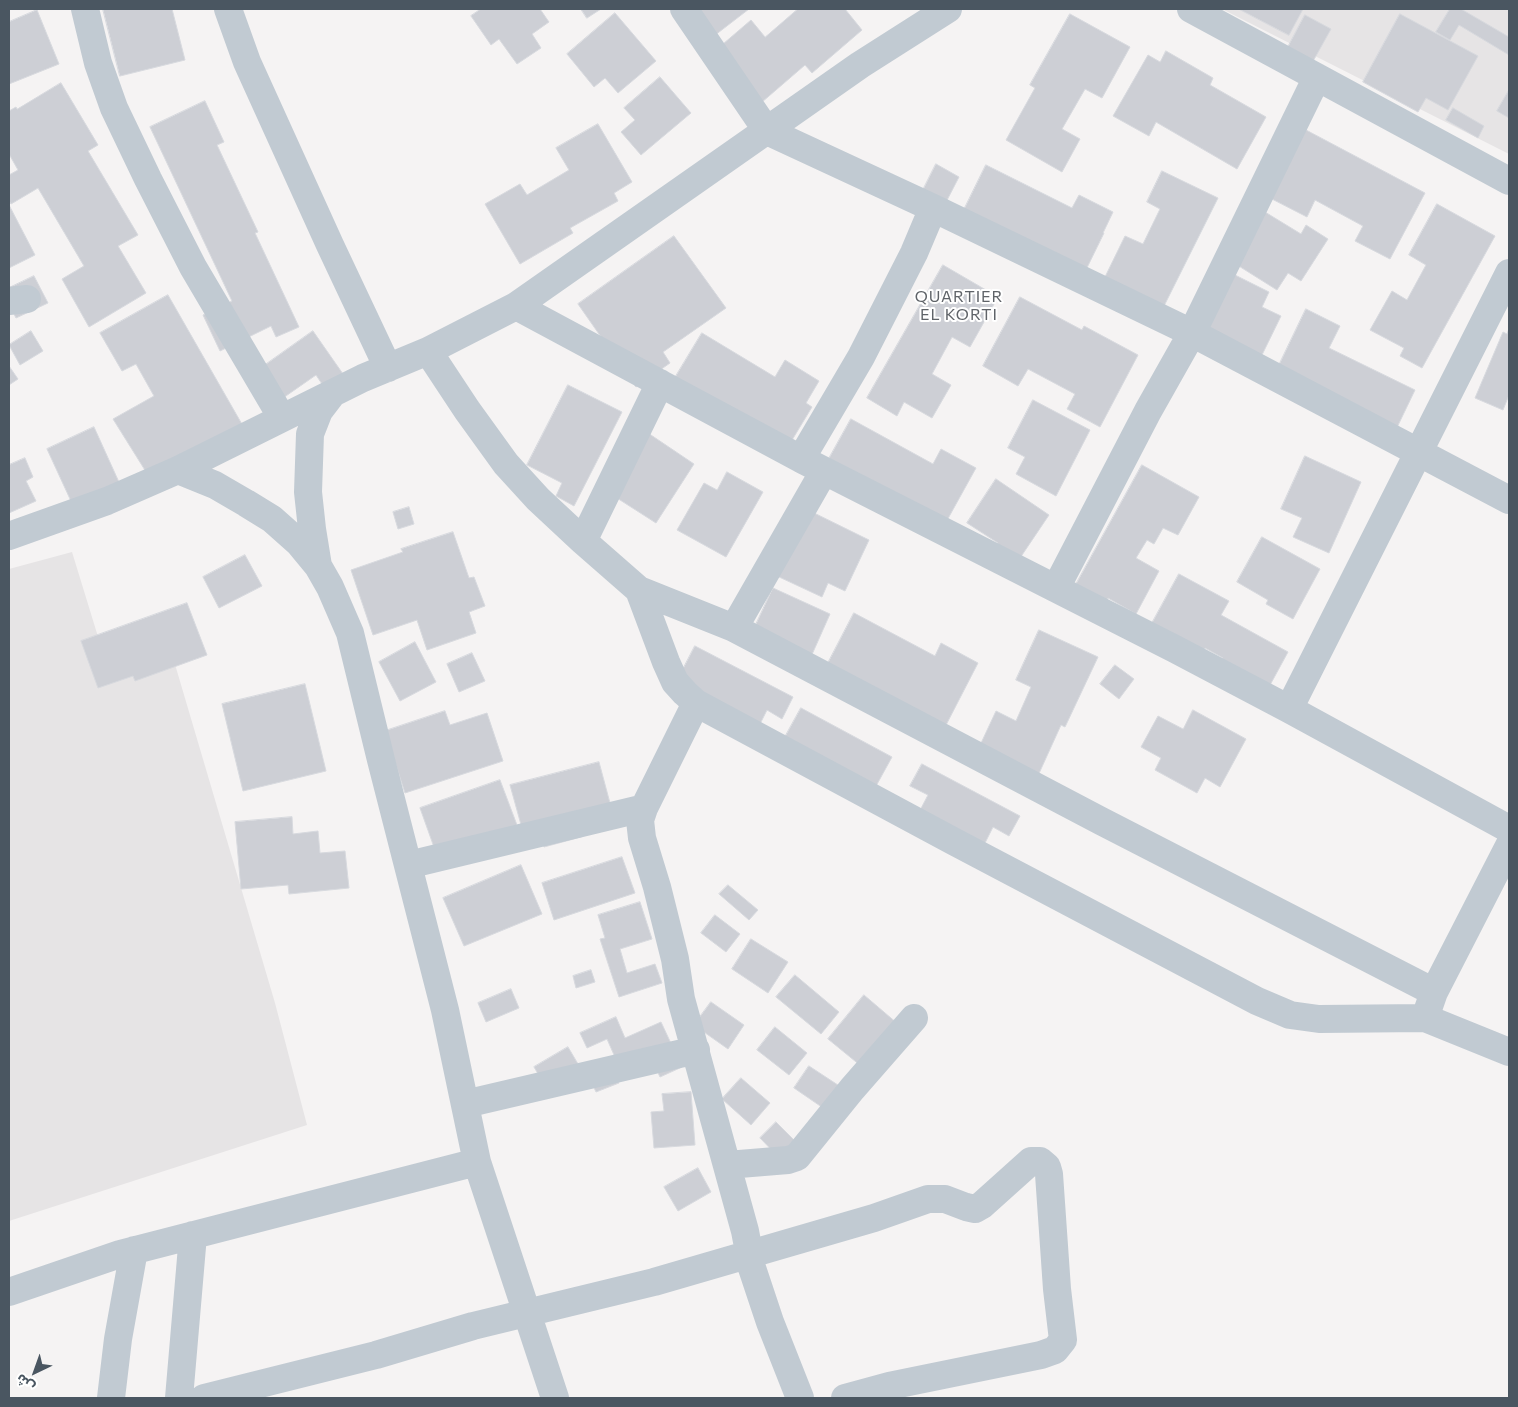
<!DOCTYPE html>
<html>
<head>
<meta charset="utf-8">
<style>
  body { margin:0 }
  #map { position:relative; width:1518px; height:1407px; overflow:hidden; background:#f5f3f3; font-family:Commissioner,"Noto Sans Arabic",sans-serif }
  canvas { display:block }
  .frame { position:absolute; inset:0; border:10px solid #4a5661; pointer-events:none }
  .north { position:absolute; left:10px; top:1347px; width:50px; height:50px; -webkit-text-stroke:4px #fff; paint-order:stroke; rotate:222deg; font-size:14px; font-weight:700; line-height:20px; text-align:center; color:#4a5661 }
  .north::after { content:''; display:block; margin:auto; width:18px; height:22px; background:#4a5661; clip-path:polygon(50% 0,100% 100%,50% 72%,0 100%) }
</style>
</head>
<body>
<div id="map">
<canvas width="1518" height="1407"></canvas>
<div class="frame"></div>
<div class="north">ش</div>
</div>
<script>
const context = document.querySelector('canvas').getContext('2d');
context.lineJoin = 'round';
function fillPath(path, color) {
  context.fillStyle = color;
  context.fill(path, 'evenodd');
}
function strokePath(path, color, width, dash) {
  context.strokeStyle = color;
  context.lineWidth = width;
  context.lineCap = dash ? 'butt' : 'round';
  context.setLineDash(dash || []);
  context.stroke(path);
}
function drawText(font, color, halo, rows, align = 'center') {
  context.font = font + ' Commissioner,sans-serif';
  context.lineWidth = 4;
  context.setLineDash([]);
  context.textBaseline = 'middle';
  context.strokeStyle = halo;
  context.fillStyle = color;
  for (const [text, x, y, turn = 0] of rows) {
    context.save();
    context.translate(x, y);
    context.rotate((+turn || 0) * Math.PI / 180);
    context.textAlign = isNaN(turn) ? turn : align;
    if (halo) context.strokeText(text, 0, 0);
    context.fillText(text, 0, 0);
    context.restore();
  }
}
fillPath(new Path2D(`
  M1222,9h287v145z
  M72,552l39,127 63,-18 101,342 32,122 -298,96v-652z`), '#e6e4e5');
const building = new Path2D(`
  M103,9h69l13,51 -65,16z
  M481,9h59l9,13 -17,12 9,14 -24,16 -18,-25 -8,6 -20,-29z
  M581,9h20l-14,9z
  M687,9h62l-39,30z
  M798,9h47l17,21 -50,43 -7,-8 -58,50 -38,-59 42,-36 14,17z
  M1239,9h64l-14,26z
  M1450,9h11l48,28v18l-50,-30 -9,15 -14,-8z
  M37,10l22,54 -50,20v-62z
  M615,13l41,48 -38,32 -13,-15 -11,9 -27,-33z
  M1070,14l60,33 -28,51 -17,-9 -23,40 18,10 -18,33 -56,-32 29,-52 -5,-3z
  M1400,14l78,42 -30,54 -22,-12 -8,14 -55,-30z
  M1305,15l26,14 -19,34 -25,-14z
  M1166,51l47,27 -3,7 56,32 -29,52 -81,-47 -7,14 -36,-20 35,-61 12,7z
  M660,77l31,36 -50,42 -20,-23 14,-12 -11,-12z
  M61,83l37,62 -10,6 50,84 -20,11 28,47 -57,34 -27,-48 22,-13 -46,-78 -27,16 -2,-3v-26l9,-5 -9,-16v-43l7,-4 1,2z
  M1509,90v28l-12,-7z
  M205,101l19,41 -7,3 41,87 -3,1 44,94 -23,10 -5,-11 -51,25 -17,-36 29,-14 -82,-174z
  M1453,108l31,18 -6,12 -32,-18z
  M598,124l34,58 -18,11 4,8 -48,27 3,5 -53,31 -35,-60 35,-20 7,11 42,-25 -13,-22z
  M1306,130l119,63 -35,66 -35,-18 8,-15 -48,-26 -8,17 -37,-19z
  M936,164l23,13 -15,29 -23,-12z
  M986,165l86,43 7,-13 34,17 -10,21h1l-24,49 -122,-60z
  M1162,171l56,27 -58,116 -56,-35 21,-43 18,8 17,-35 -13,-7z
  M1437,204l58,32 -73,132 -22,-12 4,-8 -34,-18 22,-39 15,9 19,-35 -17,-10z
  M9,205l26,50 -26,13z
  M1265,212l36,22 5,-9 22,14 -27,42 -13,-8 -11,17 -43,-27z
  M674,236l52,72 -63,44 7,11 -34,24 -58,-83z
  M943,265l55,32 -28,50 -18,-10 -20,37 19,11 -19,33 -28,-16 -7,14 -30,-18z
  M1233,274l36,18 -7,15 19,9 -21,43 -58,-23z
  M34,276l14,27 -32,15 -7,-14v-16z
  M168,295l75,131 -95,49 -35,-56 41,-23 -18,-32 -14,7 -22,-38z
  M1020,297l62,33 2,-4 54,29 -38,72 -33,-18 8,-15 -47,-25 -10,17 -35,-20z
  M1306,309l34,17 -11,22 86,42 -25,52 -120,-58z
  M1509,328v67l-6,15 -28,-12 28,-66 4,2z
  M31,331l12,20 -23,14 -11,-20z
  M313,331l30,43 -19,13 -8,-12 -43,30 -22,-30z
  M702,333l73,44 10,-17 34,21 -13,22 6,4 -29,48 -116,-64z
  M9,366l9,13 -9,6z
  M568,385l54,27 -48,94 -18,-10 6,-13 -35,-18z
  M1033,400l57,30 -34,66 -40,-22 9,-17 -17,-9z
  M851,419l82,45 8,-15 35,19 -36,65 -119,-60z
  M94,427l29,64 -47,21 -29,-63z
  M645,431l49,33 -38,59 -50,-32z
  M1305,456l56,26 -32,71 -36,-16 9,-19 -21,-9z
  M25,458l8,19 -7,4 10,20 -27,12v-48z
  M1142,465l57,32 -21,38 -15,-7 -9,16 -7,-4 -11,18 23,13 -23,43 -28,-16 -3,7 -31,-17z
  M727,472l36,20 -37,65 -49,-27 27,-47 13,7z
  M996,479l53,36 -31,46 -22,-15 2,-3 -31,-20z
  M409,507l5,17 -16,5 -5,-17z
  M808,510l61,30 -24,51 -17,-8 -6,14 -45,-21z
  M453,532l16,46 5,-1 11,29 -16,6 7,21 -49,17 -10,-30 -44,15 -22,-65 52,-18 -2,-3z
  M1262,537l58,32 -27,50 -27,-15 2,-4 -31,-18z
  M245,555l17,31 -43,22 -16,-31z
  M1179,574l50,27 -8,14 67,37 -25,46 -48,-26 8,-14 -18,-10 -9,17 -51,-29z
  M773,588l57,26 -20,45 -64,-13z
  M187,603l20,52 -72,26 -2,-5 -35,12 -17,-47z
  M854,613l81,43 6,-13 37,20 -33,64 -119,-60z
  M1039,630l59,27 -33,70 -4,-2 -30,66 -56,-35 21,-45 20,10 15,-34 -15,-7z
  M415,642l21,40 -36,19 -21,-39z
  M695,646l98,51 -11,22 -15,-9 -12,24 -76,-57z
  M472,653l13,28 -26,11 -12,-28z
  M1115,665l19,14 -15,20 -19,-15z
  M305,684l21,87 -83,20 -21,-87z
  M801,708l91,49 -22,40 -91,-49z
  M1193,710l53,29 -26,48 -15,-9 -8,15 -42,-23 6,-12 -20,-11 17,-31 25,13z
  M445,711l5,14 37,-12 16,48 -98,32 -20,-62z
  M599,762l15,56 -33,19 -37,10 -5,-19 -16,4 -13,-47z
  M922,764l98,52 -11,20 -16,-9 -12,24 -64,-35 11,-21 -18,-9z
  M500,780l20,53 -80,31 -20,-56z
  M292,817l1,17 25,-3 2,22 25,-2 4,37 -60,6 -1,-9 -47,4 -6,-67z
  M622,857l13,36 -81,27 -12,-37z
  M521,865l21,49 -78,32 -21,-48z
  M728,885l30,25 -9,10 -30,-26z
  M640,902l12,37 -32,10 7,24 28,-9 7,19 -43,14 -19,-58 5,-1 -7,-23z
  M715,915l25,19 -14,18 -25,-19z
  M751,939l37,23 -20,31 -36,-24z
  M591,970l4,12 -19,6 -3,-12z
  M795,975l44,37 -18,22 -45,-37z
  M511,989l8,19 -33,14 -8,-19z
  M864,995l34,29 -37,42 -33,-27z
  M711,1002l33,23 -16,24 -34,-24z
  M616,1017l9,21 36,-16 21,45 -22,10 -7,-15 -37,16 3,5 -23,9 -7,-15 29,-13 -11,-25 -20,9 -7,-15z
  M775,1027l32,26 -18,22 -32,-25z
  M568,1047l13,22 -34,20 -13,-22z
  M809,1066l35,23 -15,23 -35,-24z
  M741,1078l29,25 -19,22 -29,-26z
  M691,1092l4,53 -41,3 -3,-36 13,-1 -2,-17z
  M776,1122l25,25 -16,17 -25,-26z
  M698,1168l13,24 -33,19 -14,-24z`);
fillPath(building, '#cdcfd5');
strokePath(building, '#d7d9de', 1);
strokePath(new Path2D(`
  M85,9l13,54 16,45 34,71 45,88 89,151
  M228,9l19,53 83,183 58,123
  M684,9l83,122 166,77 259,125 317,167
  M1191,9l318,172
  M9,301l18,-2
  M516,306l285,153 374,190 114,60 220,120
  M428,351l39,59 39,54 32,35 45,42 56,49 27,72 9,20 10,11 11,10 257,138 304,160 33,14 29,4 106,-1
  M801,459l60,-102 53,-104 19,-45
  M178,470l37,15 31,18 26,16 27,24 19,23 12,21 20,46 31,127 64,250 32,152 78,236
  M9,536l98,-35 71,-31 185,-92 65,-27 88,-45 344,-241 88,-56
  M583,541l77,-158
  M318,566l-6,-37 -4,-37 2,-58 9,-23 13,-17
  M1056,588l92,-177 44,-78 125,-256
  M639,590l95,38 367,193 333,171
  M734,628l90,-157
  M696,703l-52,105 -4,12 2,18 15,49 18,72 6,40 64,232 7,37 18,54 30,76
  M1289,709l220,-436
  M1509,846l-75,146 -9,26 84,34
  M408,865l236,-57
  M465,1104l231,-54
  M727,1165l61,-5 9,-3 55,-68 62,-71
  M9,1292l111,-38 357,-92
  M111,1398l7,-59 16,-89
  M179,1398l14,-163
  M204,1398l172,-43 97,-29 181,-44 220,-64 54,-19h17l21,8 9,2 7,-4 49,-44h9l7,6 2,7 8,115 6,51 -8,10 -14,5 -152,31 -44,12`), '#c1cad2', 28);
context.letterSpacing = '1px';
drawText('16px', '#5f6368', '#fff', [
  ["QUARTIER",959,297],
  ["EL KORTI",959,315]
]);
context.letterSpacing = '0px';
</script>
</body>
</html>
